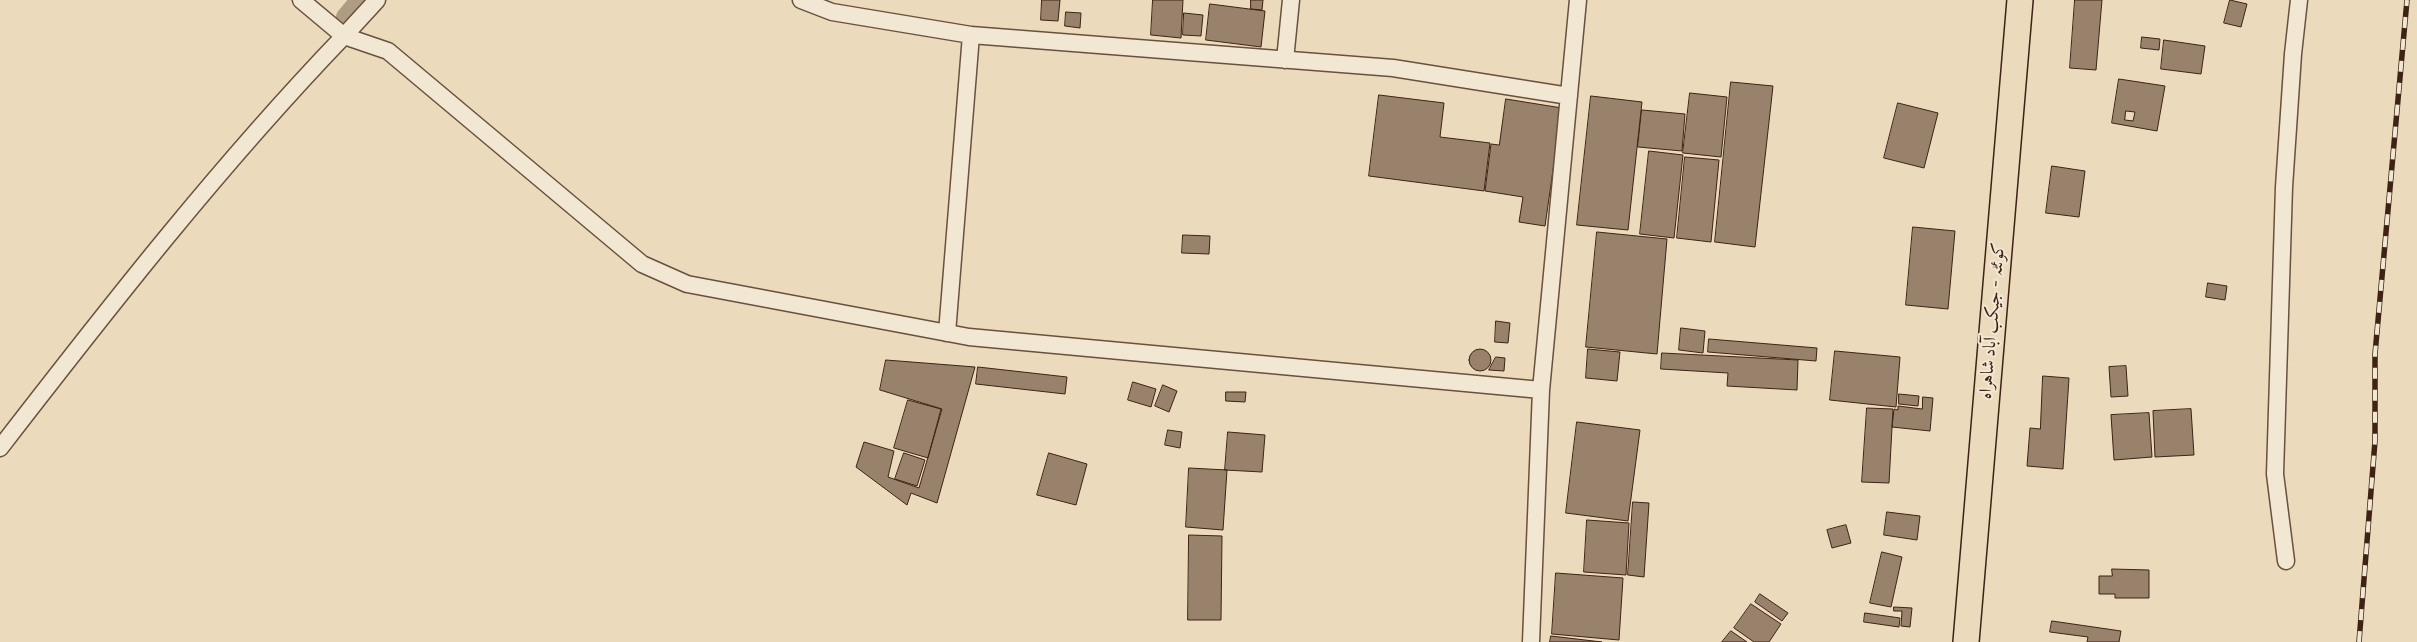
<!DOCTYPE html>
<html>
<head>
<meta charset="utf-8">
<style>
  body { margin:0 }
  canvas { display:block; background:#ebdabb }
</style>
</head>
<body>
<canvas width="2417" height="642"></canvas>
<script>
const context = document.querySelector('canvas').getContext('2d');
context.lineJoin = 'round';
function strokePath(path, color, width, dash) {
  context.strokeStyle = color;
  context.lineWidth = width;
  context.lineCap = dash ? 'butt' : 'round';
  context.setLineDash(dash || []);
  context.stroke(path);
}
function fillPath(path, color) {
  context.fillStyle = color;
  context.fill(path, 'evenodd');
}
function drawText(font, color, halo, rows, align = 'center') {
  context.font = font + ' Vollkorn,Amiri,serif';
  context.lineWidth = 4;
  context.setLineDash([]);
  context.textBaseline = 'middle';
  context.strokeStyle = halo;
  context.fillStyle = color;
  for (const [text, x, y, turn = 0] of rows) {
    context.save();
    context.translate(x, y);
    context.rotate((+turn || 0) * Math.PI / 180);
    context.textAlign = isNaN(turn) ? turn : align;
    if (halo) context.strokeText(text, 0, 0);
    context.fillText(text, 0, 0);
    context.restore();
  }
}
strokePath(new Path2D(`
  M345,17l14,-17`), '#b09c83', 18);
const building = new Path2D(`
  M1042,0h18l-2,21 -17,-1z
  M1153,0h30l-2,38 -30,-3z
  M1251,0h12l-1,10 -11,-1z
  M2075,0h27l-6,70 -26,-2z
  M2230,0l17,4 -6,23 -17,-4z
  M1210,4l55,7 -4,36 -55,-7z
  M1066,12l15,1 -1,15 -15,-2z
  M1184,13l19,2 -2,21 -18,-1z
  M2142,37l18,2 -1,11 -18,-2z
  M2164,40l41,6 -4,28 -40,-5z
  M2119,79l46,7 -8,45 -45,-8zM2126,111l9,1 -2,9 -8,-1z
  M1731,82l42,4 -18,161 -40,-5z
  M1690,93l37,4 -6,60 -38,-4z
  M1379,95l65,8 -4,34 50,6 -6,48 -115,-15z
  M1591,96l51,6 -14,128 -51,-5z
  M1506,99l56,9 -17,118 -26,-4 4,-25 -38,-6 6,-47 8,1z
  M1898,103l40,10 -14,55 -40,-10z
  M1642,110l43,4 -3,37 -44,-4z
  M1649,151l34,4 -9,83 -34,-4z
  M1685,157l34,3 -8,82 -34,-4z
  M2052,166l33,5 -6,46 -33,-4z
  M1913,227l42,4 -7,78 -42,-4z
  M1597,232l70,7 -10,115 -71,-7z
  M1183,235l27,1 -1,18 -27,-1z
  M2208,283l19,3 -2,14 -19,-3z
  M1496,321l14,2 -2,20 -13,-1z
  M1681,328l24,3 -2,22 -24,-3z
  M1709,339l108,9 -1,13 -108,-9z
  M1469 360a11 11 0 1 1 22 0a11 11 0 1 1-22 0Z
  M1588,349l32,3 -3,29 -31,-3z
  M1835,351l65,6 -4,50 -66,-7z
  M1662,353l136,7 -1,30 -70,-4 1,-13 -67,-4z
  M1496,357l9,1 -1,13 -15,-1z
  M886,360l89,7 -38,136 -26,-10 -4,12 -51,-38 8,-25 30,9 -6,26 31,11 23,-79 -62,-19z
  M2126,366l2,30 -17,1 -2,-30z
  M978,367l89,10 -2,17 -89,-10z
  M2043,376l26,2 -6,91 -36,-3 3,-38 10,1z
  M1133,382l23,7 -5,18 -23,-7z
  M1163,385l14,6 -8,21 -14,-6z
  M1226,392h20l-1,10 -19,-1z
  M1899,394l20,2 -1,10 -19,-2z
  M1923,397l10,1 -3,33 -38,-4 2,-18 4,1v-4l24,3z
  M908,400l33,9 -13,49 -34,-10z
  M1867,408l26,1 -4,74 -27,-1z
  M2191,409l3,46 -39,2 -2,-46z
  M2149,413l3,44 -38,3 -3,-45z
  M1577,422l63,8 -12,91 -62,-8z
  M1168,430l14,2 -2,16 -15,-3z
  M1228,432l37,3 -3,37 -37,-2z
  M904,453l21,7 -8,26 -22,-7z
  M1049,453l38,11 -11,41 -39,-10z
  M1189,468l38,2 -4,60 -37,-3z
  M1633,502l16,1 -5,74 -16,-2z
  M1887,512l33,4 -3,24 -33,-5z
  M1587,520l42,3 -3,52 -42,-3z
  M1846,525l5,18 -19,5 -5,-18z
  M1189,535l33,1 -1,84h-33z
  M1882,552l20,5 -11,50 -21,-4z
  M2112,569l37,1v28h-34v-4h-16v-18h13z
  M1556,573l67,5 -4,62 -67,-6z
  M1760,594l28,19 -6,8 -27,-19z
  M1751,604l30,20 -12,18h-15l-20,-14z
  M1894,607l18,1 -2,19 -9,-1 1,-15h-8z
  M1865,613l35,5 -1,9 -35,-5z
  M2052,621l69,10 -2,11h-32l1,-5 -38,-5z
  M1731,631l16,11h-25z
  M1551,636l51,6h-52z`);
fillPath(building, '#98826b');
strokePath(building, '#3e2315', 1);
const minor = new Path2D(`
  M301,0l43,36 33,-36
  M801,0l31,12 139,23 -24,298
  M971,35l422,33 176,28
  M1285,60l6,-60
  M1541,390l37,-390
  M0,448c109,-141 220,-283 344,-412l44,15 254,213 45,20 282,53 572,53 -10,252
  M2286,561l-11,-87 9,-287 9,-133 6,-54`);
const highway = new Path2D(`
  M1966,642l54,-642`);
strokePath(minor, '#69513e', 19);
strokePath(highway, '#3e2315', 28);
strokePath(minor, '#f2e7d3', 16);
strokePath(highway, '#ebdabb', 25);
const rail = new Path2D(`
  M2359,642l16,-201v-87l32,-354`);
strokePath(rail, '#3e2315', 5.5);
strokePath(rail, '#f2e7d3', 4, [11]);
drawText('18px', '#3e2315', '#f2e7d3', [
  ["کوئٹہ - جیکب آباد شاہراہ",1994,321,-85]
]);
</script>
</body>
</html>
